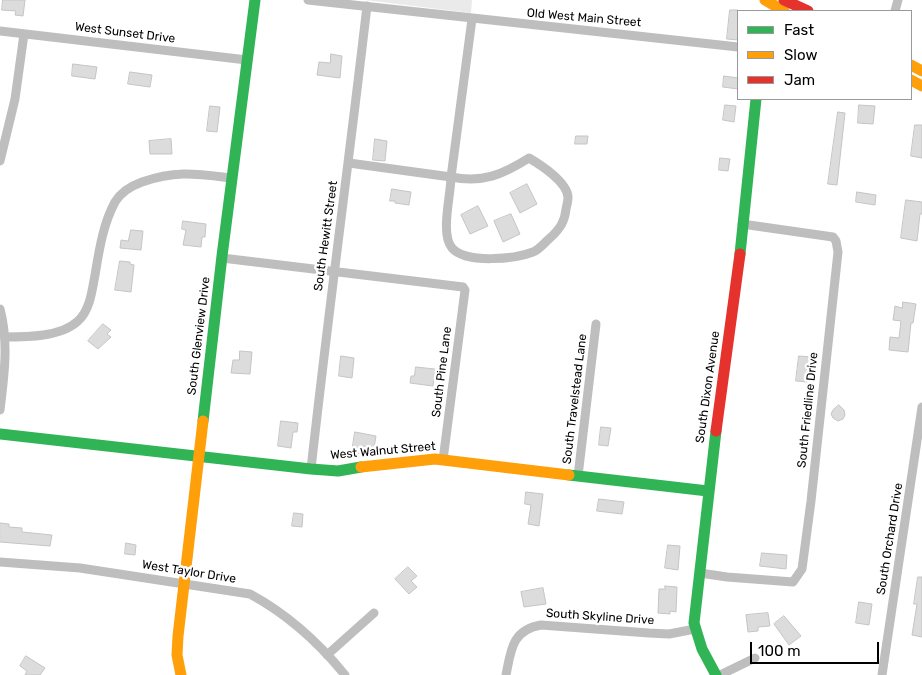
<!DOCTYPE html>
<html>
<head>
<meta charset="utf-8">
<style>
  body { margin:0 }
  #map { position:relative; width:922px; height:675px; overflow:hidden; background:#fff; font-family:Rubik,sans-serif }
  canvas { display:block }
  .legend { position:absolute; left:737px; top:10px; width:175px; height:90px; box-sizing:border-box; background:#fff; border:1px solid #999; margin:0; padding:6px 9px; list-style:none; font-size:15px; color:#000 }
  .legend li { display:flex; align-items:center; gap:10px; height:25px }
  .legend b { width:25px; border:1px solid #999 }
  .scale { position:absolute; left:750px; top:642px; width:129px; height:22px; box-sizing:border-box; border:2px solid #000; border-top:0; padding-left:6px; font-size:15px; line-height:18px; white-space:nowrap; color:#000; -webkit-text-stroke:4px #fff; paint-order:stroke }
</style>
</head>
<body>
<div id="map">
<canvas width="922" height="675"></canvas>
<ul class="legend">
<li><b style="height:6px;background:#30b455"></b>Fast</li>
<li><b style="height:6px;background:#ff9f0a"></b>Slow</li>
<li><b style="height:6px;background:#e5322d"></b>Jam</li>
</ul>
<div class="scale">100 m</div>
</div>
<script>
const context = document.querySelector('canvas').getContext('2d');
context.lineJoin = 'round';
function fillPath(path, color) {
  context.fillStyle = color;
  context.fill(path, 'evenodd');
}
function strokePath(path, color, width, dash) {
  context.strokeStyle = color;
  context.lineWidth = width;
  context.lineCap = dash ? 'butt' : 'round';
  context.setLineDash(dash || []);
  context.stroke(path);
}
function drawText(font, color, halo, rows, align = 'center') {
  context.font = font + ' Rubik,sans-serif';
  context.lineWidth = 5;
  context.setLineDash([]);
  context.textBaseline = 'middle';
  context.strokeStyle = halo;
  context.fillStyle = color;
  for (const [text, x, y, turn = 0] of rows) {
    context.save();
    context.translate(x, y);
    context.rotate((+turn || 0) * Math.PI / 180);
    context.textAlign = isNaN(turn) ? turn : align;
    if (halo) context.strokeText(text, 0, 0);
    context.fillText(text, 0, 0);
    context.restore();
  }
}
fillPath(new Path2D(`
  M365,0h107l-1,13z`), '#eaeaea');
const building = new Path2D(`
  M3,0h22l-2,16 -8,-1 1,-4 -14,-1z
  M730,10h8v30l-11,-1z
  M331,54l11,2 -2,22 -23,-3 2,-13 11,1z
  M73,64l24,3 -2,12 -23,-3z
  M130,72l22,3 -2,12 -22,-3z
  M724,76l14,2v11l-15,-2z
  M725,105l11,1 -2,16 -11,-2z
  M859,105l16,1 -2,18 -15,-1z
  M210,106l10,1 -3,25 -10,-1z
  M838,112l7,1 -8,72 -9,-1z
  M915,125h7v33l-11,-2z
  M576,136h12l-1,8h-12z
  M171,139l1,15h-22l-1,-13z
  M375,139l12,2 -2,20 -12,-1z
  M720,158l10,1 -2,12 -9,-1z
  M527,184l10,20 -17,9 -10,-20z
  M392,189l19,3 -2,13 -14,-2v-2h-5z
  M857,192l19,3 -1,10 -19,-3z
  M906,200l16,2v12h-2l-3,27 -16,-3z
  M478,206l10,20 -18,8 -9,-19z
  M511,214l9,20 -17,8 -9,-21z
  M183,221l23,3 -1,13h-3l-1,10 -18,-2 3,-15 -4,-1z
  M131,230l12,1 -2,19 -21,-2 1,-8 7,1z
  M120,261l10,1v2l4,1 -3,27 -16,-2z
  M903,302l13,2 -3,19h-2l-3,29 -19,-2 1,-13 9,1 2,-17 -8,-1 2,-14 7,2z
  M103,324l8,6 -4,4 4,3 -13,12 -10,-8z
  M240,351l12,1 -2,22 -19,-1 2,-13h6z
  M341,356l13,2 -2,20 -13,-2z
  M799,356l12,1 -3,25 -12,-1z
  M416,367l19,2 -2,17 -23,-3 1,-7h3z
  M839,405l5,5 1,5 -2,4 -5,2 -5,-3 -2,-4 2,-4z
  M281,421l17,2 -1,9h-4l-2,16 -13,-2z
  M601,427l10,1 -3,18 -9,-1z
  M355,432l21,4 -2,12 -12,-2 -1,8 -9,-2z
  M526,492l17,2 -4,32 -11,-2 3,-19 -6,-1z
  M599,499l25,3 -2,12 -25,-3z
  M294,513l9,1 -1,13 -10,-1z
  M0,523l9,1v3l13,1v4l30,3 -2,11 -50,-4z
  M126,543l10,2 -1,10 -10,-1z
  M668,545l12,1 -2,24 -13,-2z
  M762,553l25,2 -1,14 -26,-3z
  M408,567l9,9 -6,5 6,6 -8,7 -14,-15z
  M918,577h4v60l-10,-2 5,-31h-3z
  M665,586l12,1 -1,25 -6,-1v3l-12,-1 1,-24h6z
  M543,588l3,16 -22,3 -3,-15z
  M859,602l13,2 -3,21 -13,-2z
  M768,613l2,13 -12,1v4l-10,1 -2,-17z
  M784,616l17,20 -12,9 -15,-21z
  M26,656l19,12 -5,7h-15l2,-4 -7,-5z`);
fillPath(building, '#dcdcdc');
strokePath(building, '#c5c5c5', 1);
strokePath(new Path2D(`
  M308,0l430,47
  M895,11l3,-11
  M0,31l247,29
  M529,158c12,7 38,24 39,39 0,4 -1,8 -2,12 -1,12 -6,20 -16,29 -5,4 -11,12 -17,14 -18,7 -67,12 -81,-4 -12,-14 -1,-53 -1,-71 32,6 51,-2 78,-19z
  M0,161l15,-62 9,-65
  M349,163l102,14 21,-158
  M222,258l241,29 2,3 -22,170
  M0,309c9,34 4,67 0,101
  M5,337c22,0 56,0 73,-16 12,-11 14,-30 17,-46 4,-24 8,-51 20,-73 6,-10 16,-16 27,-20 35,-12 55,-8 90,-4
  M311,469c17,-154 38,-308 56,-463
  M578,476l18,-152
  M0,562l80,6 170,26c37,20 69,49 95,81
  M700,573l27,4 66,5 9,-13 9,-68 27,-249 -2,-11 -3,-4 -91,-13
  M327,655l47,-42
  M506,675c5,-25 6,-45 35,-50l108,8 20,1 26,-5
  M720,675l35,-17
  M882,675l40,-268`), '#bebebe', 9);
strokePath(new Path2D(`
  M740,254l16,-155
  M203,421l19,-165 33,-256
  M716,431l-22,192 8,26 14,26
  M0,434l311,35 27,2 23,-4
  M569,475l139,16`), '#30b455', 11);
strokePath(new Path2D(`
  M765,0l19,11
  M911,65l11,6
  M911,80l11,6
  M361,467l74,-8 134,16
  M181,675l-4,-20 1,-19 25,-215`), '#ff9f0a', 11);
strokePath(new Path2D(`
  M784,0l24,11
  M716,431l24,-177`), '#e5322d', 11);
drawText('12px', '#000', '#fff', [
  ["Old West Main Street",584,18,5],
  ["West Sunset Drive",125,33,7],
  ["South Hewitt Street",326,236,-82],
  ["South Glenview Drive",199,336,-83],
  ["South Pine Lane",442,372,-83],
  ["South Dixon Avenue",708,387,-82],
  ["South Travelstead Lane",575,399,-83],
  ["South Friedline Drive",808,410,-84],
  ["West Walnut Street",383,451,-5],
  ["South Orchard Drive",890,539,-81],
  ["West Taylor Drive",189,572,9],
  ["South Skyline Drive",600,617,4]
]);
</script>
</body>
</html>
